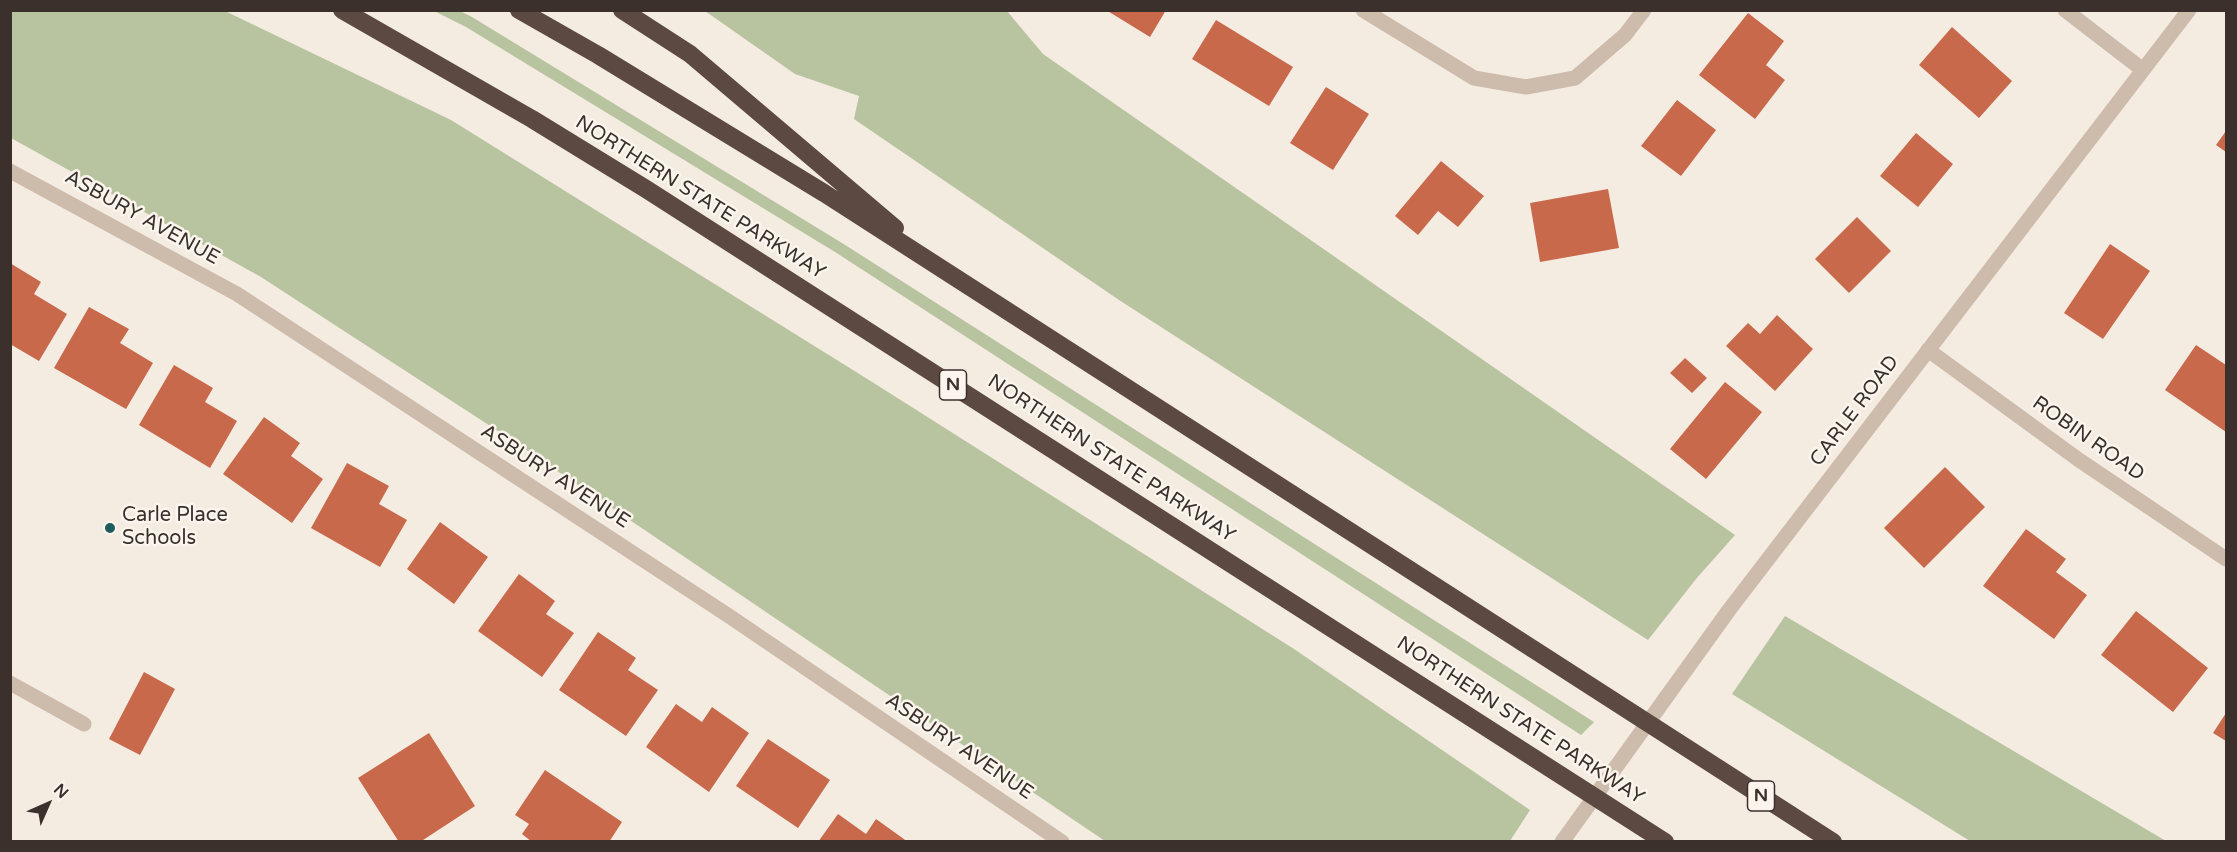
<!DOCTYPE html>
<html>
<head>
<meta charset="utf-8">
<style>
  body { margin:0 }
  #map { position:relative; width:2237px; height:852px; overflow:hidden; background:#f4ebe1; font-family:"Varela Round",sans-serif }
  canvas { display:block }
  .frame { position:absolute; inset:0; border:12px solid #3b302b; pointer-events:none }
  .north { position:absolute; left:18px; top:774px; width:60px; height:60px; -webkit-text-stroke:4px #fbf5ee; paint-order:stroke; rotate:45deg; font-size:16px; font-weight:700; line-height:24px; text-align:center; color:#3b302b }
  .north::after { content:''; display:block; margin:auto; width:21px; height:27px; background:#3b302b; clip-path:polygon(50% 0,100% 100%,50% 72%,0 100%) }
</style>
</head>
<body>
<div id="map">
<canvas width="2237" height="852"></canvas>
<div class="frame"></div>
<div class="north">N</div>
</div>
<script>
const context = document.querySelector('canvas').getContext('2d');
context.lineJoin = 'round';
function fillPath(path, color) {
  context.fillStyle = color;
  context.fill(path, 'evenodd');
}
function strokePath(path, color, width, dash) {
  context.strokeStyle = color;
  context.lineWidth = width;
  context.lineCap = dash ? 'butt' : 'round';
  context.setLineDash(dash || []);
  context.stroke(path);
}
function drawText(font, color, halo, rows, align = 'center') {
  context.font = font + ' "Varela Round",sans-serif';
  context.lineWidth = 5;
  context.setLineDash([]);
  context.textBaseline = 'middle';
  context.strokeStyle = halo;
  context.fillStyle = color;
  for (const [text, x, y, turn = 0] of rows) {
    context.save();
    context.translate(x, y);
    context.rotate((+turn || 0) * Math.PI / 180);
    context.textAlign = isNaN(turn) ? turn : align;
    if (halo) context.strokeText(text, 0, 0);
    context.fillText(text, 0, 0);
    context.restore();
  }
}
fillPath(new Path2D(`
  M10,11h215l226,109 418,260 425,269 236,161 -20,31h-405l-604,-408 -240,-156 -250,-139z
  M434,11h26l12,6 370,226 752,479 -13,13 -746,-483 -369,-225z
  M705,11h302l36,43 692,481 -39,44 -48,61 -529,-340 -265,-181 5,-23 -64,-22z
  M1785,616l381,225h-196l-238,-147z`), '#b8c4a0');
fillPath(new Path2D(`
  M1106,10h60l-16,27z
  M1748,13l36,28 -18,24 19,15 -30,39 -56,-44z
  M1216,20l77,47 -24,39 -77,-47z
  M1952,27l60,54 -33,37 -60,-53z
  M1326,87l43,27 -36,56 -43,-27z
  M1677,100l39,30 -35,46 -40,-30z
  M2226,131v21l-10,-7z
  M1916,133l37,31 -35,43 -38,-31z
  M1441,161l43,35 -26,31 -20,-16 -20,24 -23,-19z
  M1608,189l11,59 -79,14 -10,-59z
  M1857,217l34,34 -42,42 -34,-34z
  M2110,244l40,27 -47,68 -39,-26z
  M10,263l31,19 -7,12 33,20 -28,47 -29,-17z
  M89,307l40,22 -9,14 33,20 -27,46 -72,-41z
  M1777,315l36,34 -38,42 -49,-45 22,-23 12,11z
  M2196,345l30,20v67l-61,-42z
  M1685,358l22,20 -15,15 -22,-20z
  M174,365l39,23 -8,14 32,19 -27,47 -71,-43z
  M1725,382l37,30 -56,67 -36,-30z
  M264,417l36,26 -9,13 32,23 -31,44 -69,-49z
  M347,463l42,23 -10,18 28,16 -27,47 -69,-39z
  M1945,467l40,40 -61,61 -40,-40z
  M440,522l48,35 -34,47 -47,-35z
  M2026,529l40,30 -10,13 31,23 -33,44 -71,-53z
  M519,574l36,27 -9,13 28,19 -32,44 -64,-46z
  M2136,611l72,57 -35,44 -72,-57z
  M598,632l38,26 -8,12 30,20 -32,46 -67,-46z
  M144,672l31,17 -35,66 -31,-16z
  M676,704l26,18 10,-15 37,26 -40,59 -63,-45z
  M2226,713v28l-13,-8z
  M429,733l46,73 -55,36h-21l-41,-64z
  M768,739l62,41 -32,48 -62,-42z
  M545,770l77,52 -13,20h-77l-10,-8 7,-10 -14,-9z
  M838,814l28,20 10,-15 32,23h-90z`), '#c8694b');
strokePath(new Path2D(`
  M10,683l74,41`), '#cdbbac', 15);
strokePath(new Path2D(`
  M1363,10l111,68 52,9 49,-9 50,-43 19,-25
  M2065,10l78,60
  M10,171l227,123 492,322 333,226
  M1928,350l151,110 147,99`), '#cdbbac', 15);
strokePath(new Path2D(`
  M1562,842l167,-232 460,-600`), '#cdbbac', 15);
strokePath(new Path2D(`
  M342,10l190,109 114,70 1019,653
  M519,10l79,45 226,138 1009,649
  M622,10l68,44 205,174`), '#5c4a42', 18);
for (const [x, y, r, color] of [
  [110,528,6,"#1f5a5e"]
]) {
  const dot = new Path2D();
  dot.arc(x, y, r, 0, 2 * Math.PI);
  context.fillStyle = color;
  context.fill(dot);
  strokePath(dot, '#fbf5ee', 2);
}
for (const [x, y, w] of [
  [953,385,27],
  [1761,796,27]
]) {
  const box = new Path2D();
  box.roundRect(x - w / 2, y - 15, w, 30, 4.5);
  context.fillStyle = '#fbf5ee';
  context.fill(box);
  strokePath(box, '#3b302b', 1.5);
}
drawText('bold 18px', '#3b302b', null, [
  ["N",953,385],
  ["N",1761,796]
]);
drawText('20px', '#3b302b', '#fbf5ee', [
  ["NORTHERN STATE PARKWAY",700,198,32],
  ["ASBURY AVENUE",142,218,29],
  ["CARLE ROAD",1855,411,-53],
  ["ROBIN ROAD",2088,439,35],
  ["NORTHERN STATE PARKWAY",1111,459,33],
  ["ASBURY AVENUE",555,477,33],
  ["NORTHERN STATE PARKWAY",1520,721,33],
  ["ASBURY AVENUE",959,747,34]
]);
drawText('20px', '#3b302b', '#fbf5ee', [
  ["Carle Place",122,516],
  ["Schools",122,539]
], 'left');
</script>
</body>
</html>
